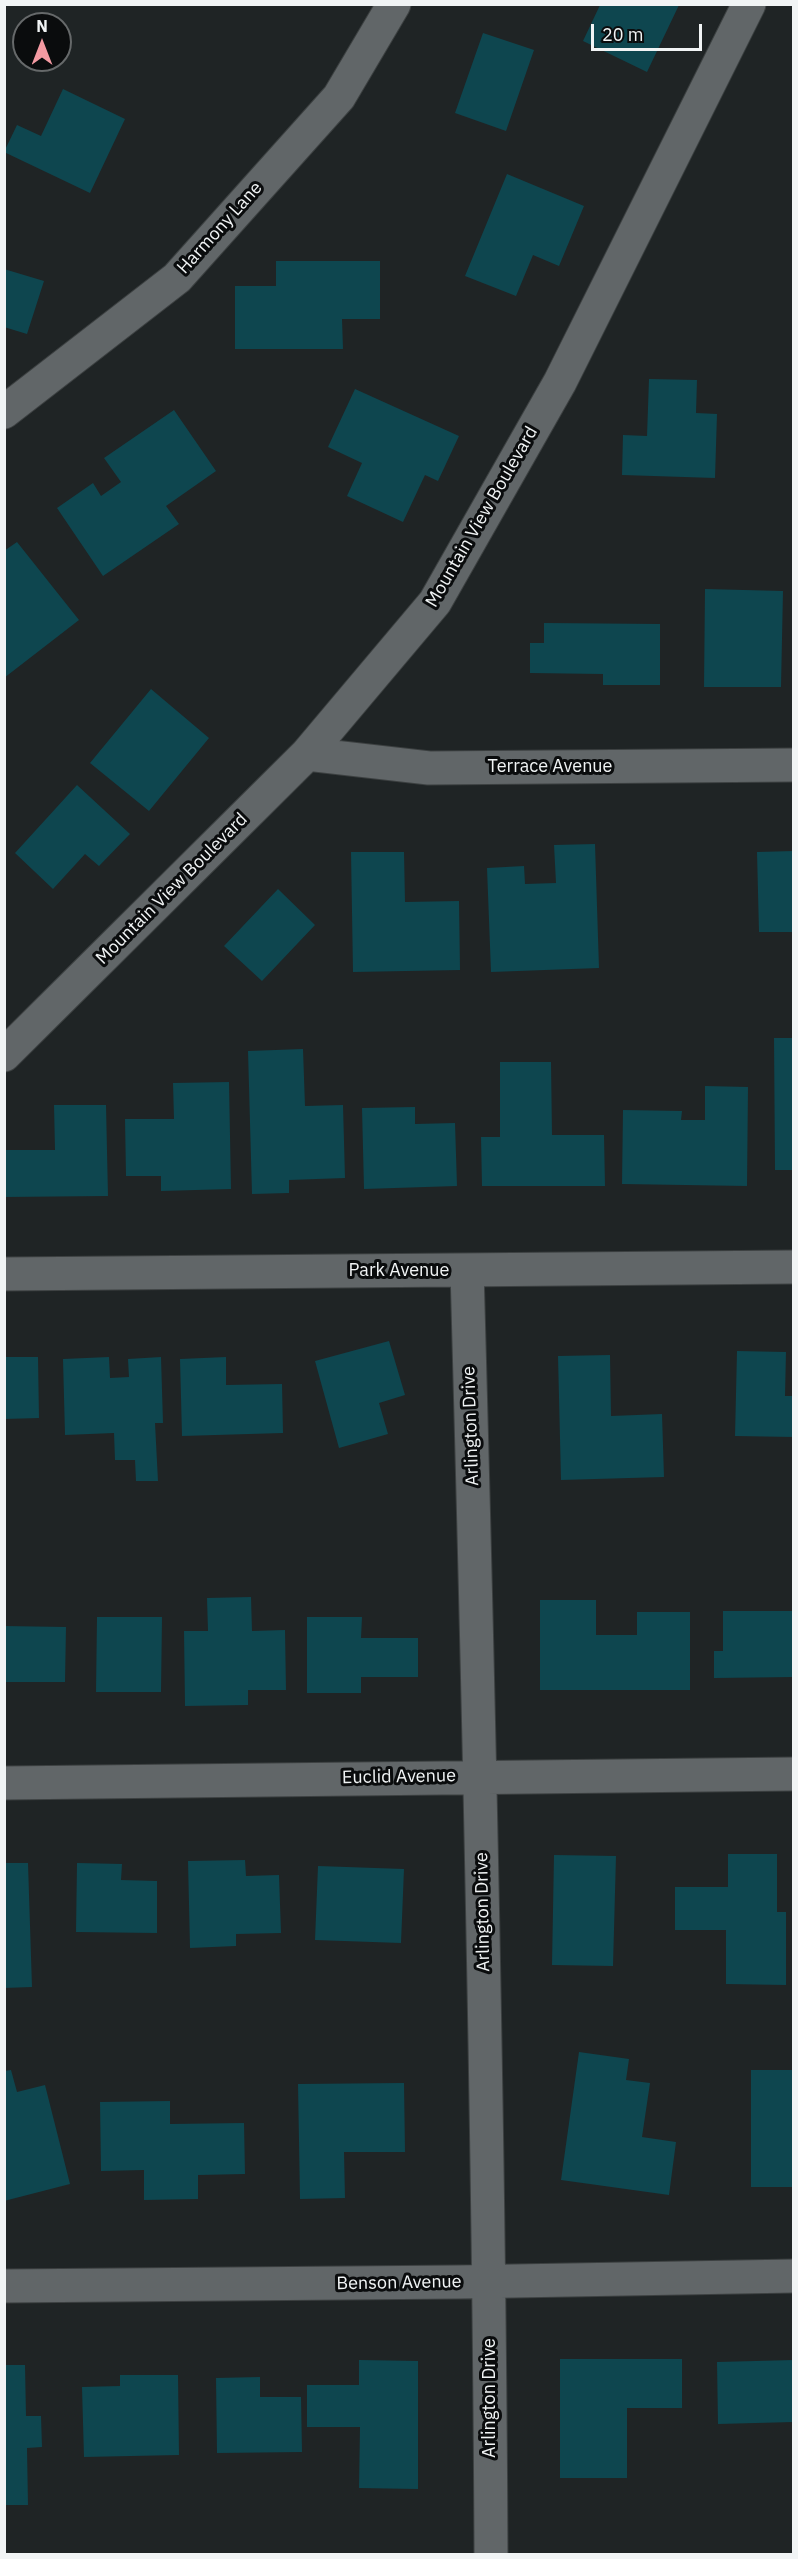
<!DOCTYPE html>
<html>
<head>
<meta charset="utf-8">
<style>
  body { margin:0 }
  #map { position:relative; width:798px; height:2559px; overflow:hidden; background:#1f2425; font-family:"IBM Plex Sans",sans-serif }
  canvas { display:block }
  .frame { position:absolute; inset:0; border:6px solid #f1f4f5; pointer-events:none }
  .north { position:absolute; left:12px; top:12px; width:60px; height:60px; box-sizing:border-box; background:#0a0c0d; border:2px solid #66696a; border-radius:50%; rotate:0deg; font-size:16px; font-weight:700; line-height:24px; text-align:center; color:#f1f4f5 }
  .north::after { content:''; display:block; margin:auto; width:21px; height:27px; background:#f49aa2; clip-path:polygon(50% 0,100% 100%,50% 72%,0 100%) }
  .scale { position:absolute; left:591px; top:24px; width:111px; height:27px; box-sizing:border-box; border:3px solid #f1f4f5; border-top:0; padding-left:8px; font-size:18px; line-height:21px; white-space:nowrap; color:#f1f4f5; -webkit-text-stroke:4px #0a0c0d; paint-order:stroke }
</style>
</head>
<body>
<div id="map">
<canvas width="798" height="2559"></canvas>
<div class="frame"></div>
<div class="north">N</div>
<div class="scale">20 m</div>
</div>
<script>
const context = document.querySelector('canvas').getContext('2d');
context.lineJoin = 'round';
function fillPath(path, color) {
  context.fillStyle = color;
  context.fill(path, 'evenodd');
}
function strokePath(path, color, width, dash) {
  context.strokeStyle = color;
  context.lineWidth = width;
  context.lineCap = dash ? 'butt' : 'round';
  context.setLineDash(dash || []);
  context.stroke(path);
}
function drawText(font, color, halo, rows, align = 'center') {
  context.font = font + ' "IBM Plex Sans",sans-serif';
  context.lineWidth = 6;
  context.setLineDash([]);
  context.textBaseline = 'middle';
  context.strokeStyle = halo;
  context.fillStyle = color;
  for (const [text, x, y, turn = 0] of rows) {
    context.save();
    context.translate(x, y);
    context.rotate((+turn || 0) * Math.PI / 180);
    context.textAlign = isNaN(turn) ? turn : align;
    if (halo) context.strokeText(text, 0, 0);
    context.fillText(text, 0, 0);
    context.restore();
  }
}
fillPath(new Path2D(`
  M600,5h79l-32,67 -64,-31z
  M483,33l51,17 -28,81 -51,-18z
  M63,89l62,30 -35,74 -86,-41 13,-27 24,11z
  M507,174l77,32 -25,60 -26,-11 -17,41 -51,-20z
  M276,261h104v58h-38l1,30h-108v-63h41z
  M4,269l40,12 -17,53 -23,-7z
  M649,379l48,1 -1,33 21,1 -2,64 -93,-3 1,-40 24,1z
  M355,389l104,47 -21,45 -13,-6 -22,47 -56,-26 15,-33 -34,-16z
  M174,410l42,61 -50,35 13,18 -76,52 -46,-68 36,-25 8,13 20,-14 -17,-24z
  M17,542l62,78 -75,58v-127z
  M705,589l78,2 -2,96h-77z
  M544,623l116,1v61h-57v-11l-73,-1v-30h14z
  M151,689l58,49 -60,73 -59,-48z
  M77,785l53,49 -31,32 -14,-12 -32,35 -38,-36z
  M595,844l4,124 -108,4 -4,-104 37,-2 1,18 31,-1 -2,-38z
  M794,851v81h-35l-2,-80z
  M351,852h53l1,50 54,-1 1,69 -107,2z
  M278,889l37,36 -53,56 -38,-35z
  M774,1038h20v132h-19z
  M303,1049l2,57 38,-1 2,73 -56,2v13l-37,1 -4,-143z
  M500,1062h51l1,73h52l1,51h-123l-1,-49h19z
  M229,1082l2,107 -70,2v-15h-35l-1,-57h49l-1,-36z
  M705,1086l43,1 -1,99 -125,-2 1,-74 59,1 -1,9h24z
  M54,1105h52l2,91 -104,1v-47h51z
  M415,1107v17l40,-1 2,63 -93,3 -2,-81z
  M389,1341l16,54 -26,8 9,31 -49,14 -24,-87z
  M737,1351l49,1 -1,44h9v41l-59,-1z
  M610,1355l1,61 51,-2 2,63 -103,3 -3,-124z
  M4,1357h34l1,61 -35,1z
  M109,1357l1,21 19,-1 -1,-18 33,-2 2,66h-8l3,58h-22l-1,-21h-20l-1,-27 -49,2 -2,-76z
  M226,1357v28l56,-1 1,49 -101,3 -2,-77z
  M251,1597l1,34 33,-1 1,60h-38v15l-63,1 -1,-75h24l-1,-33z
  M540,1600h56v35h41v-23h53v78h-150z
  M723,1611h71v66l-80,1v-27h9z
  M97,1617h65l-1,75h-65z
  M307,1617h55l-1,21h57v39h-57v16h-54z
  M4,1626l62,1 -1,55h-61z
  M728,1854h49v58h9v73l-60,-1v-54h-51v-43h53z
  M554,1855l62,1 -3,110 -61,-1z
  M245,1860l1,16 33,-1 2,58 -45,1v12l-46,2 -2,-87z
  M4,1863h24l4,124 -28,1z
  M77,1863l45,1 -1,16 36,1v52l-81,-1z
  M318,1866l86,3 -3,74 -86,-3z
  M579,2052l50,7 -3,21 24,3 -8,54 34,5 -7,53 -108,-15z
  M11,2070l6,22 28,-7 25,99 -66,17v-130z
  M751,2070h43v117h-43z
  M404,2083l1,69h-61l1,46 -45,1 -2,-115z
  M170,2101v23l74,-1 1,51 -47,1v24l-54,1v-30l-43,1 -1,-69z
  M560,2359h122v49h-55v70h-67z
  M359,2360l59,1v128l-59,-1 1,-61h-53v-42h52z
  M794,2360v62l-76,2 -1,-62z
  M4,2365h21l1,51h15l1,31 -15,1 1,57h-24z
  M120,2375h58l1,80 -95,2 -2,-70 38,-1z
  M260,2377v20h41l1,55 -85,1 -1,-75z`), '#0e464f');
const minor = new Path2D(`
  M4,412l173,-134 162,-181 55,-93
  M307,754l122,14 365,-3
  M4,1055l303,-301 128,-152 125,-220 189,-378
  M467,1270c12,428 22,856 24,1284
  M4,1274l790,-7
  M4,1783l790,-9
  M4,2286l454,-4 336,-6`);
strokePath(minor, '#3c4041', 35);
strokePath(minor, '#616668', 33);
drawText('18px', '#f1f4f5', '#0a0c0d', [
  ["Harmony Lane",220,228,-48],
  ["Mountain View Boulevard",482,517,-60],
  ["Terrace Avenue",550,767],
  ["Mountain View Boulevard",172,889,-45],
  ["Park Avenue",399,1271],
  ["Arlington Drive",471,1426,-92],
  ["Euclid Avenue",399,1777,-1],
  ["Arlington Drive",483,1912,-91],
  ["Benson Avenue",399,2283,-1],
  ["Arlington Drive",490,2398,-90]
]);
</script>
</body>
</html>
